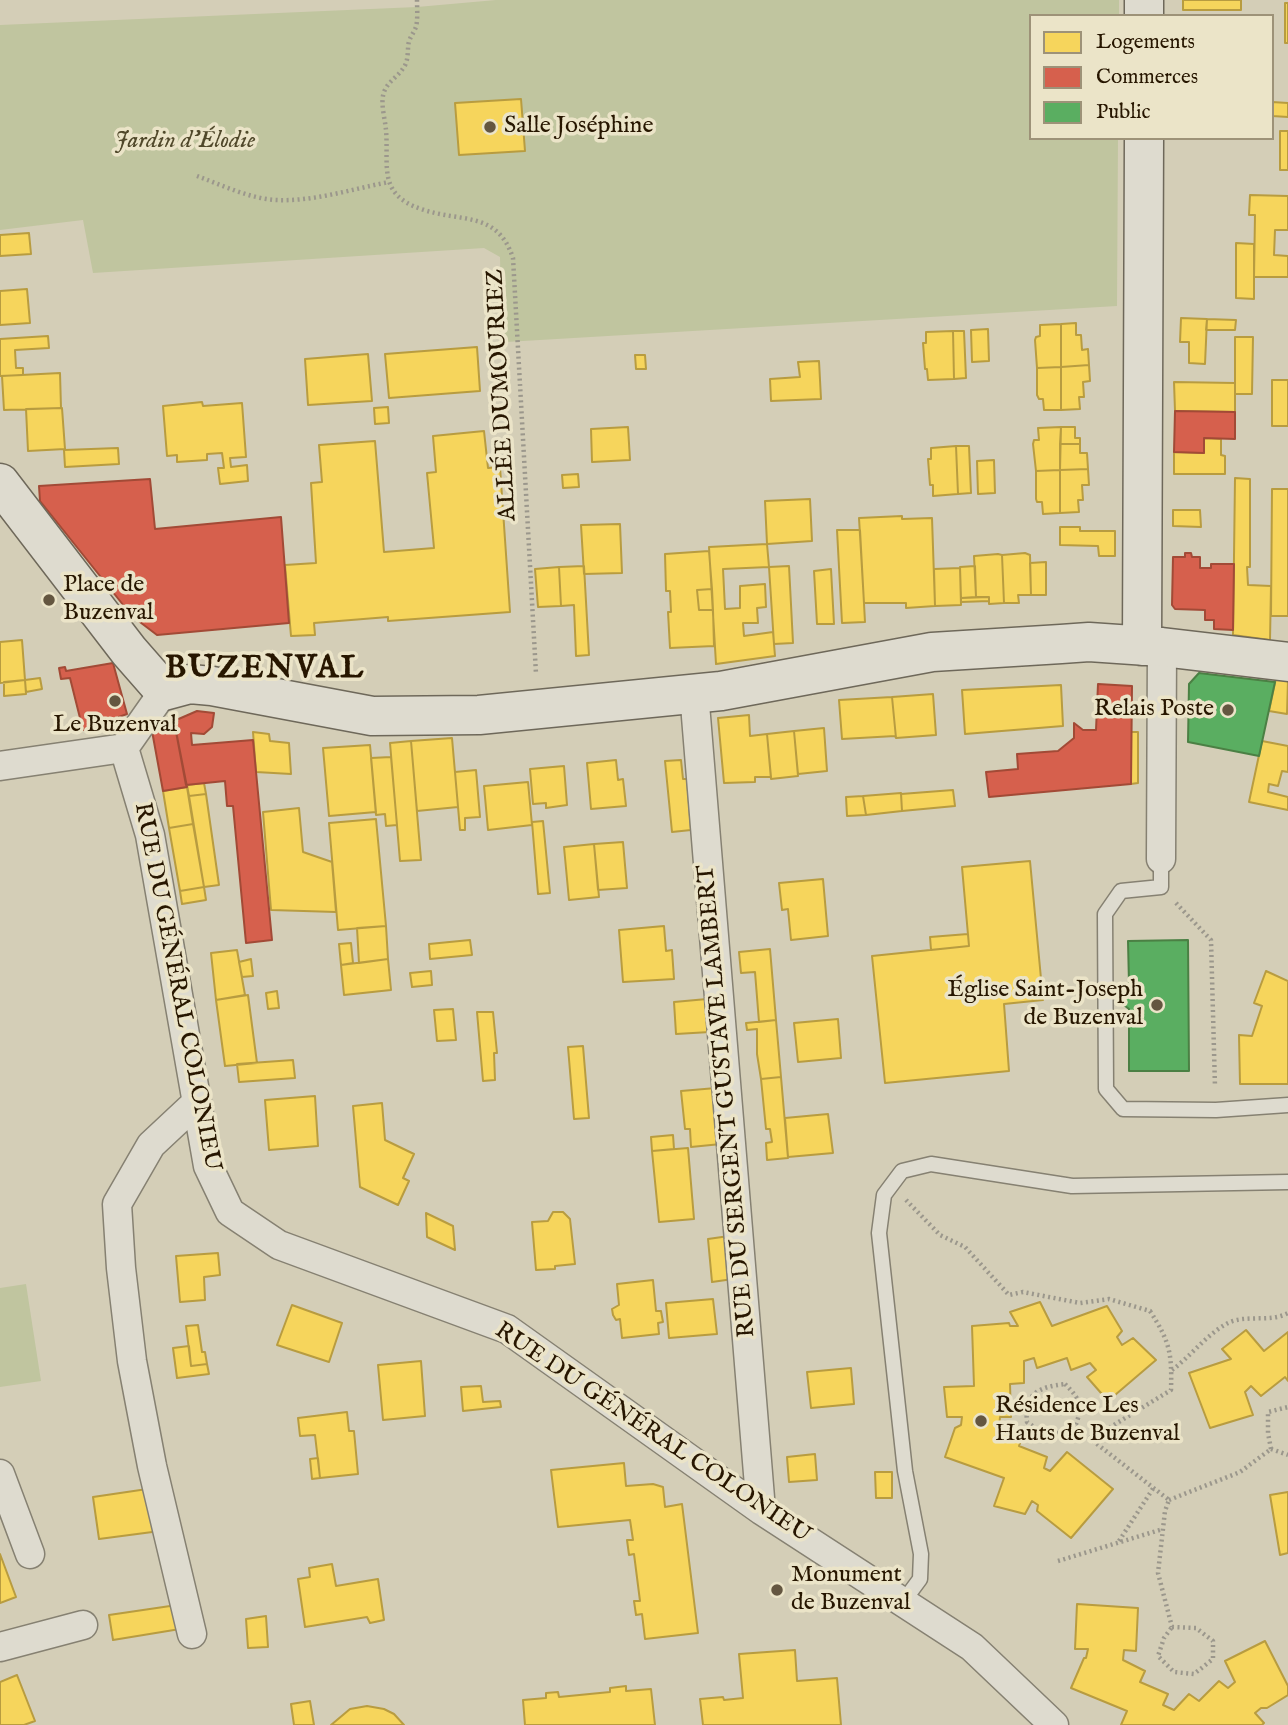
<!DOCTYPE html>
<html>
<head>
<meta charset="utf-8">
<style>
  body { margin:0 }
  #map { position:relative; width:1288px; height:1725px; overflow:hidden; background:#d4ceb7; font-family:"IM FELL English",serif }
  canvas { display:block }
  .legend { position:absolute; left:1029px; top:14px; width:245px; height:126px; box-sizing:border-box; background:#ebe4c8; border:2px solid #9d9278; margin:0; padding:9px 12px; list-style:none; font-size:21px; color:#271600 }
  .legend li { display:flex; align-items:center; gap:14px; height:35px }
  .legend b { width:35px; border:2px solid #9d9278 }
</style>
</head>
<body>
<div id="map">
<canvas width="1288" height="1725"></canvas>
<ul class="legend">
<li><b style="height:19px;background:#f6d55c"></b>Logements</li>
<li><b style="height:19px;background:#d6604d"></b>Commerces</li>
<li><b style="height:19px;background:#5aae61"></b>Public</li>
</ul>
</div>
<script>
const context = document.querySelector('canvas').getContext('2d');
context.lineJoin = 'round';
function fillPath(path, color) {
  context.fillStyle = color;
  context.fill(path, 'evenodd');
}
function strokePath(path, color, width, dash) {
  context.strokeStyle = color;
  context.lineWidth = width;
  context.lineCap = dash ? 'butt' : 'round';
  context.setLineDash(dash || []);
  context.stroke(path);
}
function drawText(font, color, halo, rows, align = 'center') {
  context.font = font + ' "IM FELL English",serif';
  context.lineWidth = 7;
  context.setLineDash([]);
  context.textBaseline = 'middle';
  context.strokeStyle = halo;
  context.fillStyle = color;
  for (const [text, x, y, turn = 0] of rows) {
    context.save();
    context.translate(x, y);
    context.rotate((+turn || 0) * Math.PI / 180);
    context.textAlign = isNaN(turn) ? turn : align;
    if (halo) context.strokeText(text, 0, 0);
    context.fillText(text, 0, 0);
    context.restore();
  }
}
fillPath(new Path2D(`
  M496,0h623v16h-88v122h87l-1,168 -611,36 -5,-34 -1,-51 -16,-9 -391,25 -10,-53 -83,10v-205l417,-18z
  M26,1284l15,97 -41,6v-99z`), '#c0c59f');
const homes = new Path2D(`
  M1183,0h58v10h-58z
  M1285,3h3v40h-3z
  M521,99l4,52 -66,4 -4,-52z
  M1272,102l16,1v14l-16,-1z
  M1280,131h8v39h-8z
  M1250,195l38,1v34h-13l-1,25 14,1v21h-34l1,-62h-6z
  M29,233l2,21 -31,2v-21z
  M1236,243l18,1v55l-18,-1z
  M27,289l3,34 -30,2v-34z
  M1181,318l26,1 -2,45 -16,-1v-21h-9z
  M1207,319l29,1 -1,10h-29z
  M1076,323v12h5l1,15 6,-1 1,16 -28,2v-43z
  M1061,324v43l-24,1 -2,-28 1,-3 4,-1v-11z
  M988,329l1,32 -17,1 -1,-32z
  M953,331l1,48 -26,1 -1,-11h-2l-2,-26h3v-11z
  M953,331h11l2,47 -12,1z
  M48,336l1,12 -34,2 1,18h7v7l-23,1v-37z
  M1235,337h18l-1,57h-17z
  M477,347l3,44 -91,7 -4,-44z
  M368,354l4,47 -64,4 -3,-46z
  M635,355h10l1,14h-10z
  M819,361l2,38 -50,2 -1,-22 30,-2 -2,-15z
  M1089,365l1,16 -7,1 1,15h-5l1,12 -19,1v-43z
  M1061,367v43h-17l-1,-11h-4l-2,-4v-27z
  M60,373l1,35 -57,2 -2,-34z
  M1272,380h16v46h-16z
  M1174,382l61,1v29l-60,-1z
  M202,402l1,4 39,-3 4,54 -16,1 1,9 16,-2 1,16 -28,3 -2,-16h6l-2,-15 -15,1v6l-30,2v-7l-10,1 -4,-50z
  M388,407l1,16 -14,1 -1,-16z
  M62,408l3,41 -37,2 -2,-42z
  M628,427l2,33 -38,2 -1,-33z
  M1061,427l-1,43 -24,1 -3,-27 1,-4h5l-1,-12z
  M1061,427h14v11h5v6h-20z
  M484,431l4,37 12,-1 10,145 -122,9v-4l-74,6 1,12 -24,1 -6,-71 31,-2 -5,-80 11,-1 -3,-37 56,-4 9,111 50,-4 -7,-75 9,-1 -3,-36z
  M1204,438l17,1v16l4,1v18h-51v-22l30,1z
  M1060,444h20v9h7l1,16 -28,1z
  M956,446l2,48 -25,2v-11h-3l-2,-26h3v-11z
  M956,446h13l2,47 -13,1z
  M118,448l1,16 -54,3 -1,-17z
  M994,460l1,33 -17,1 -1,-33z
  M1088,469l1,16h-7l1,15h-5l1,12 -19,1v-43z
  M1060,470v43l-17,1 -1,-12h-5l-1,-3v-28z
  M578,474l1,13 -16,1 -1,-13z
  M1235,478l15,1v88h-3l1,18 23,1 -1,54 -37,-5z
  M1272,489h16v127h-17z
  M810,499l2,42 -45,3 -2,-43z
  M1173,510h27l1,17 -28,-1z
  M902,516v3l30,-1 3,88 -29,2v-5h-42l-5,-85z
  M620,524l2,49 -38,1 -3,-49z
  M1060,527h20v4h35v25h-16l-1,-10 -38,-1z
  M837,530h23l5,92 -23,1z
  M767,544l2,23 -46,2 2,40 15,-1v-22l25,-2 1,23 -9,1 1,15h-15l1,13 29,-4 2,24 -59,8 -7,-117z
  M709,551l3,38 -15,1 2,20h14l1,36 -44,2 -2,-36h3l-1,-21h-4l-1,-37z
  M1025,553l5,2 1,40h-13l1,8h-15l-2,-48z
  M998,554l4,1 2,48 -15,1v-7h-13l-2,-41z
  M1046,562v33h-15l-1,-32z
  M584,566l5,89 -13,1 -2,-51 -13,1 -2,-39z
  M789,566l4,77 -19,1 -5,-77z
  M975,566l1,31 -15,1 -1,-31z
  M559,567l2,39 -23,1 -3,-38z
  M960,568l1,37 -26,1 -1,-37z
  M831,569l3,55h-17l-3,-53z
  M712,589l1,21h-14l-2,-20z
  M989,597v4l-28,1v-4z
  M22,640l3,40 -25,3v-41z
  M40,678l2,11 -16,3 -1,-12z
  M1276,678l12,2 -1,34 -18,-3z
  M25,680l1,14 -22,2v-14z
  M1061,685l2,41 -98,8 -3,-44z
  M933,694l3,41 -40,3 -4,-41z
  M892,697l4,41 -1,-2 -53,3 -3,-39z
  M749,715l1,21 17,-2 4,43h-16v5l-31,1 -6,-65z
  M824,728l3,43 -29,3 -4,-43z
  M794,731l4,45 -27,3 -4,-45z
  M253,732l16,2 1,7 19,2 2,31 -35,-2z
  M1131,732h7v51l-7,1z
  M452,738l6,69 -41,4 -6,-70z
  M411,741l10,119 -21,1 -10,-118z
  M1262,741l26,5v26l-6,-1 -4,15 -9,-2 -1,8 20,5v13l-39,-8z
  M370,745l6,67 -47,4 -6,-68z
  M391,757l6,68 -11,1 -1,-12 -9,1 -5,-57z
  M616,760l2,20 5,-1 3,27 -35,3 -4,-46z
  M681,760l2,19h4l4,51 -19,2 -7,-71z
  M564,766l3,39 -21,3v-5l-13,1 -3,-35z
  M476,770l4,47 -15,1v12h-5l-5,-58z
  M528,782l4,43 -44,5 -4,-44z
  M204,783l2,11 -17,2 -2,-11z
  M187,787l6,37 -24,4 -6,-37z
  M953,790l2,16 -53,5 -1,-17z
  M901,793l1,18 -36,4 -3,-19z
  M206,794l13,91 -15,2 -15,-91z
  M863,796l3,19 -19,1 -1,-19z
  M299,808l4,44 29,10 4,50 -65,-2 -8,-98z
  M376,819l10,107 -48,4 -9,-107z
  M543,821l7,72 -12,1 -6,-72z
  M193,824l11,63 -24,4 -11,-63z
  M623,842l4,46 -29,2 -4,-46z
  M594,844l5,53 -30,3 -5,-53z
  M1030,861l13,139 -39,4 5,67 -124,12 -13,-127 97,-10 -7,-79z
  M823,879l5,57 -37,4 -3,-31 -6,1 -3,-27z
  M204,887l2,13 -24,4 -2,-13z
  M386,926l2,33 -29,4 -2,-35z
  M664,926l2,25 6,-1 2,29 -51,3 -4,-52z
  M968,934l1,12 -38,4 -1,-13z
  M470,940l2,15 -42,4 -1,-15z
  M351,943l2,20 -12,2 -2,-21z
  M770,949l6,71 -17,2 -4,-50 -14,1 -2,-21z
  M237,950l8,45 -29,5 -5,-47z
  M251,959l2,17 -11,1 -3,-15z
  M388,959l3,31 -47,5 -3,-30z
  M431,971l1,14 -20,2 -2,-14z
  M1266,971l22,10v103h-48l-1,-49 13,1 10,-30 -8,-3z
  M277,991l2,17 -11,1 -2,-16z
  M248,995l9,68 -32,3 -9,-66z
  M707,999l3,33 -34,2 -2,-32z
  M453,1009l3,31 -19,1 -3,-31z
  M477,1012h16l4,41h-3l1,27 -12,1z
  M838,1019l3,39 -43,4 -4,-39z
  M776,1020l5,57 -20,2 -4,-25v-25l-10,1 -1,-7z
  M583,1046l6,72 -15,1 -6,-72z
  M293,1060l2,18 -56,4 -2,-18z
  M781,1077l7,81 -21,2 -1,-17 6,-1 -2,-13h-4l-5,-50z
  M716,1088l5,56 -30,3 -1,-18h-5l-4,-38z
  M315,1096l3,50 -49,4 -4,-50z
  M382,1103l3,37 29,14 -11,24 6,3 -11,24 -38,-18 -7,-81z
  M828,1114l5,39 -45,4 -3,-39z
  M673,1135l1,14 -22,2 -1,-14z
  M688,1148l6,71 -35,3 -7,-71z
  M553,1212h10l7,7 5,45 -20,2v3l-19,1 -4,-48 16,-1z
  M426,1213l27,13 2,24 -28,-13z
  M729,1236l4,43 -21,3 -4,-43z
  M218,1253l2,22 -16,2 1,23 -25,2 -4,-46z
  M653,1280l3,31h5l2,11 -5,1 1,11 -37,4 -2,-19 -4,1 -3,-5 -1,-6 7,-4 -2,-21z
  M713,1299l4,35 -48,4 -3,-35z
  M1040,1302l12,24 55,-20 15,25 -5,6 5,8 11,-7 23,22 -48,41 -21,-24 9,-7 -6,-7 -19,7 -4,-12 -30,10 -3,-10 -10,3v22l-14,1 1,33h-11l-1,10 24,8 -4,11 28,11 -3,11 6,3 17,-19 46,37 -42,49 -34,-27 1,-6 -6,-4 -7,13 -31,-8 10,-28 -59,-21 10,-29 6,-3 1,-8h-15l-3,-30 30,-1 -2,-60 37,-3 1,3h8l-8,-14z
  M292,1305l50,18 -13,39 -52,-17z
  M198,1325l4,27h3l2,12 -16,2 -5,-40z
  M1246,1330l18,21 24,-19v49l-3,-4 -24,19 -10,-10 -6,6 8,23 -43,13 -21,-55 42,-14 -9,-10z
  M189,1346l2,20 16,-2 2,10 -32,4 -4,-30z
  M421,1361l4,55 -42,4 -5,-55z
  M851,1368l3,36 -43,4 -4,-36z
  M481,1386l2,16 17,-1 1,6 -38,4 -2,-24z
  M347,1412l2,19h5l4,43 -38,4 -5,-43 -15,1 -2,-18z
  M815,1454l2,26 -28,2 -2,-25z
  M318,1458l2,20 -8,1 -2,-20z
  M624,1463l2,23 27,-2 10,3 2,20 17,-3 16,129 -53,6 -3,-25 -6,1 -2,-14h6l-6,-47 -5,1 -2,-15h6l-3,-20 -72,7 -7,-57z
  M875,1472h17v26h-16z
  M154,1488l6,43 -61,8 -6,-42z
  M1288,1492v61l-8,2 -10,-60z
  M0,1554l16,43 -16,6z
  M332,1564l4,22 42,-7 6,41 -14,3 -3,-6 -62,10 -7,-48 12,-2 -1,-9z
  M1077,1604l61,4 -2,43 -12,-1 -1,10 22,11 -5,11 28,12 -5,11 11,5 15,-16 10,7 20,-20 9,7 7,-6 -10,-21 40,-20 23,45v9l-21,13h-6l-6,5 9,10 -2,2h-141l6,-14 -56,-23 13,-30h2l2,-9h-13z
  M177,1605l3,24 -67,11 -4,-25z
  M266,1616l2,31 -20,1 -2,-29z
  M795,1650l2,31 40,-3 4,47h-138l-3,-26 23,-2 1,3 19,-2 -4,-44z
  M17,1675l18,46 -11,4h-24v-43z
  M626,1686v5l25,-2 4,36h-130l-2,-25 23,-2v-5l12,-1 1,5 51,-5v-4z
  M310,1701l4,24h-20l-3,-21z
  M367,1706l17,3 10,5 10,11h-73l19,-16z`);
fillPath(homes, '#f6d55c');
strokePath(homes, '#b89c40', 2);
const shops = new Path2D(`
  M1175,411l60,1v27l-31,-1v15l-30,-1z
  M150,479l5,50 126,-12 8,106 -132,12 -25,-19 -92,-115 -1,-15z
  M1185,553h6l1,4h8v11h11v-4h23l-1,66 -19,-1v-9h-9v-10l-30,-1 -3,-4 1,-48h12z
  M113,663l14,51 -44,16 -13,-52 -9,1 -2,-11 6,-1 1,4z
  M1098,684l34,2 -1,98 -142,13 -3,-25 32,-3 -1,-15 41,-3 16,-13v-15l9,7h13z
  M197,711l17,2 -2,14 -8,7 -13,-1 1,12 61,-5 19,200 -26,3 -13,-137h-6l-2,-25 -39,4 -12,-64z
  M174,721l13,66 -24,4 -11,-60z`);
fillPath(shops, '#d6604d');
strokePath(shops, '#a24a36', 2);
const public = new Path2D(`
  M1199,673l76,9 -16,74 -71,-14 1,-58z
  M1188,940l1,131h-60v-62l-9,-7 -1,-13 10,-5 -1,-43z`);
fillPath(public, '#5aae61');
strokePath(public, '#4b8044', 2);
const lane = new Path2D(`
  M1161,859v28l-40,4 -16,23 1,175 17,20 93,1 72,-5
  M903,1602l17,-23 1,-25 -16,-83 -26,-238 5,-38 18,-24 29,-7 141,22 216,-4`);
const street = new Path2D(`
  M694,692l67,818
  M124,748l26,87 58,331 22,46 49,33 228,84 254,181 211,137 82,78
  M124,748l40,-57
  M0,766l124,-18
  M1161,859l1,-212
  M0,1474l30,80
  M192,1634l-40,-168 -20,-105 -11,-93 -4,-64 34,-59 46,-43
  M0,1647l83,-22`);
const secondary = new Path2D(`
  M1144,16v-16
  M0,483l129,168 35,40 26,-7 22,2 160,30 107,-1 242,-24 211,-39 129,-8 28,-2 73,5 126,15
  M1142,646l2,-508`);
strokePath(lane, '#868172', 17);
strokePath(street, '#868172', 31);
strokePath(secondary, '#6e685a', 41);
strokePath(new Path2D(`
  M417,0c0,8 1,19 -1,27 -2,5 -5,9 -7,14 -2,9 0,19 -5,26 -6,10 -16,14 -20,25 -4,11 1,26 2,38 3,36 -9,64 35,79 40,14 76,1 92,49l23,416
  M197,176c25,9 51,22 78,24 38,2 77,-11 114,-18
  M1176,903l35,37 4,147
  M906,1200l34,35 25,12 44,48 14,-3 57,11 29,-4 41,12c20,31 22,42 21,79l-80,49
  M1172,1370c19,-14 35,-36 56,-47 18,-9 42,0 60,-10
  M1065,1384c16,16 18,22 10,43 -20,9 -30,9 -48,-5 -3,-29 12,-35 38,-38z
  M1075,1427l94,73 -4,11 -7,62 14,54
  M1271,1449l-3,-16v-21l20,-5
  M1271,1449l17,6
  M1169,1500l71,-28 31,-23
  M1119,1541l35,-54
  M1058,1561l105,-32
  M1172,1627l24,1 17,13v18l-19,15 -20,-2 -16,-16 6,-18z`), '#9b978c', 4.5, [2, 3.5]);
strokePath(lane, '#dedbcf', 14);
strokePath(street, '#dedbcf', 28);
strokePath(secondary, '#dedbcf', 38);
for (const [x, y, r, color] of [
  [490,127,7,"#645640"],
  [49,600,7,"#645640"],
  [115,701,7,"#645640"],
  [1228,710,7,"#645640"],
  [1157,1005,7,"#645640"],
  [981,1421,7,"#645640"],
  [777,1590,7,"#645640"]
]) {
  const dot = new Path2D();
  dot.arc(x, y, r, 0, 2 * Math.PI);
  context.fillStyle = color;
  context.fill(dot);
  strokePath(dot, '#ebe4c8', 2.5);
}
drawText('24px', '#271600', '#ebe4c8', [
  ["Salle Joséphine",504,127],
  ["Place de",63,586],
  ["Buzenval",63,614],
  ["Relais Poste",1214,710,"right"],
  ["Le Buzenval",115,726,"center"],
  ["Église Saint-Joseph",1143,991,"right"],
  ["de Buzenval",1143,1019,"right"],
  ["Résidence Les",995,1407],
  ["Hauts de Buzenval",995,1435],
  ["Monument",791,1576],
  ["de Buzenval",791,1604]
], 'left');
drawText('italic 24px', '#50482a', '#ebe4c8', [
  ["Jardin d'Élodie",185,142]
]);
drawText('24px', '#271600', '#ebe4c8', [
  ["ALLÉE DUMOURIEZ",503,395,-93],
  ["RUE DU GÉNÉRAL COLONIEU",176,987,79],
  ["RUE DU SERGENT GUSTAVE LAMBERT",728,1101,-95],
  ["RUE DU GÉNÉRAL COLONIEU",652,1434,34]
]);
context.letterSpacing = '2px';
drawText('bold 32px', '#271600', '#ebe4c8', [
  ["BUZENVAL",265,670]
]);
context.letterSpacing = '0px';
</script>
</body>
</html>
